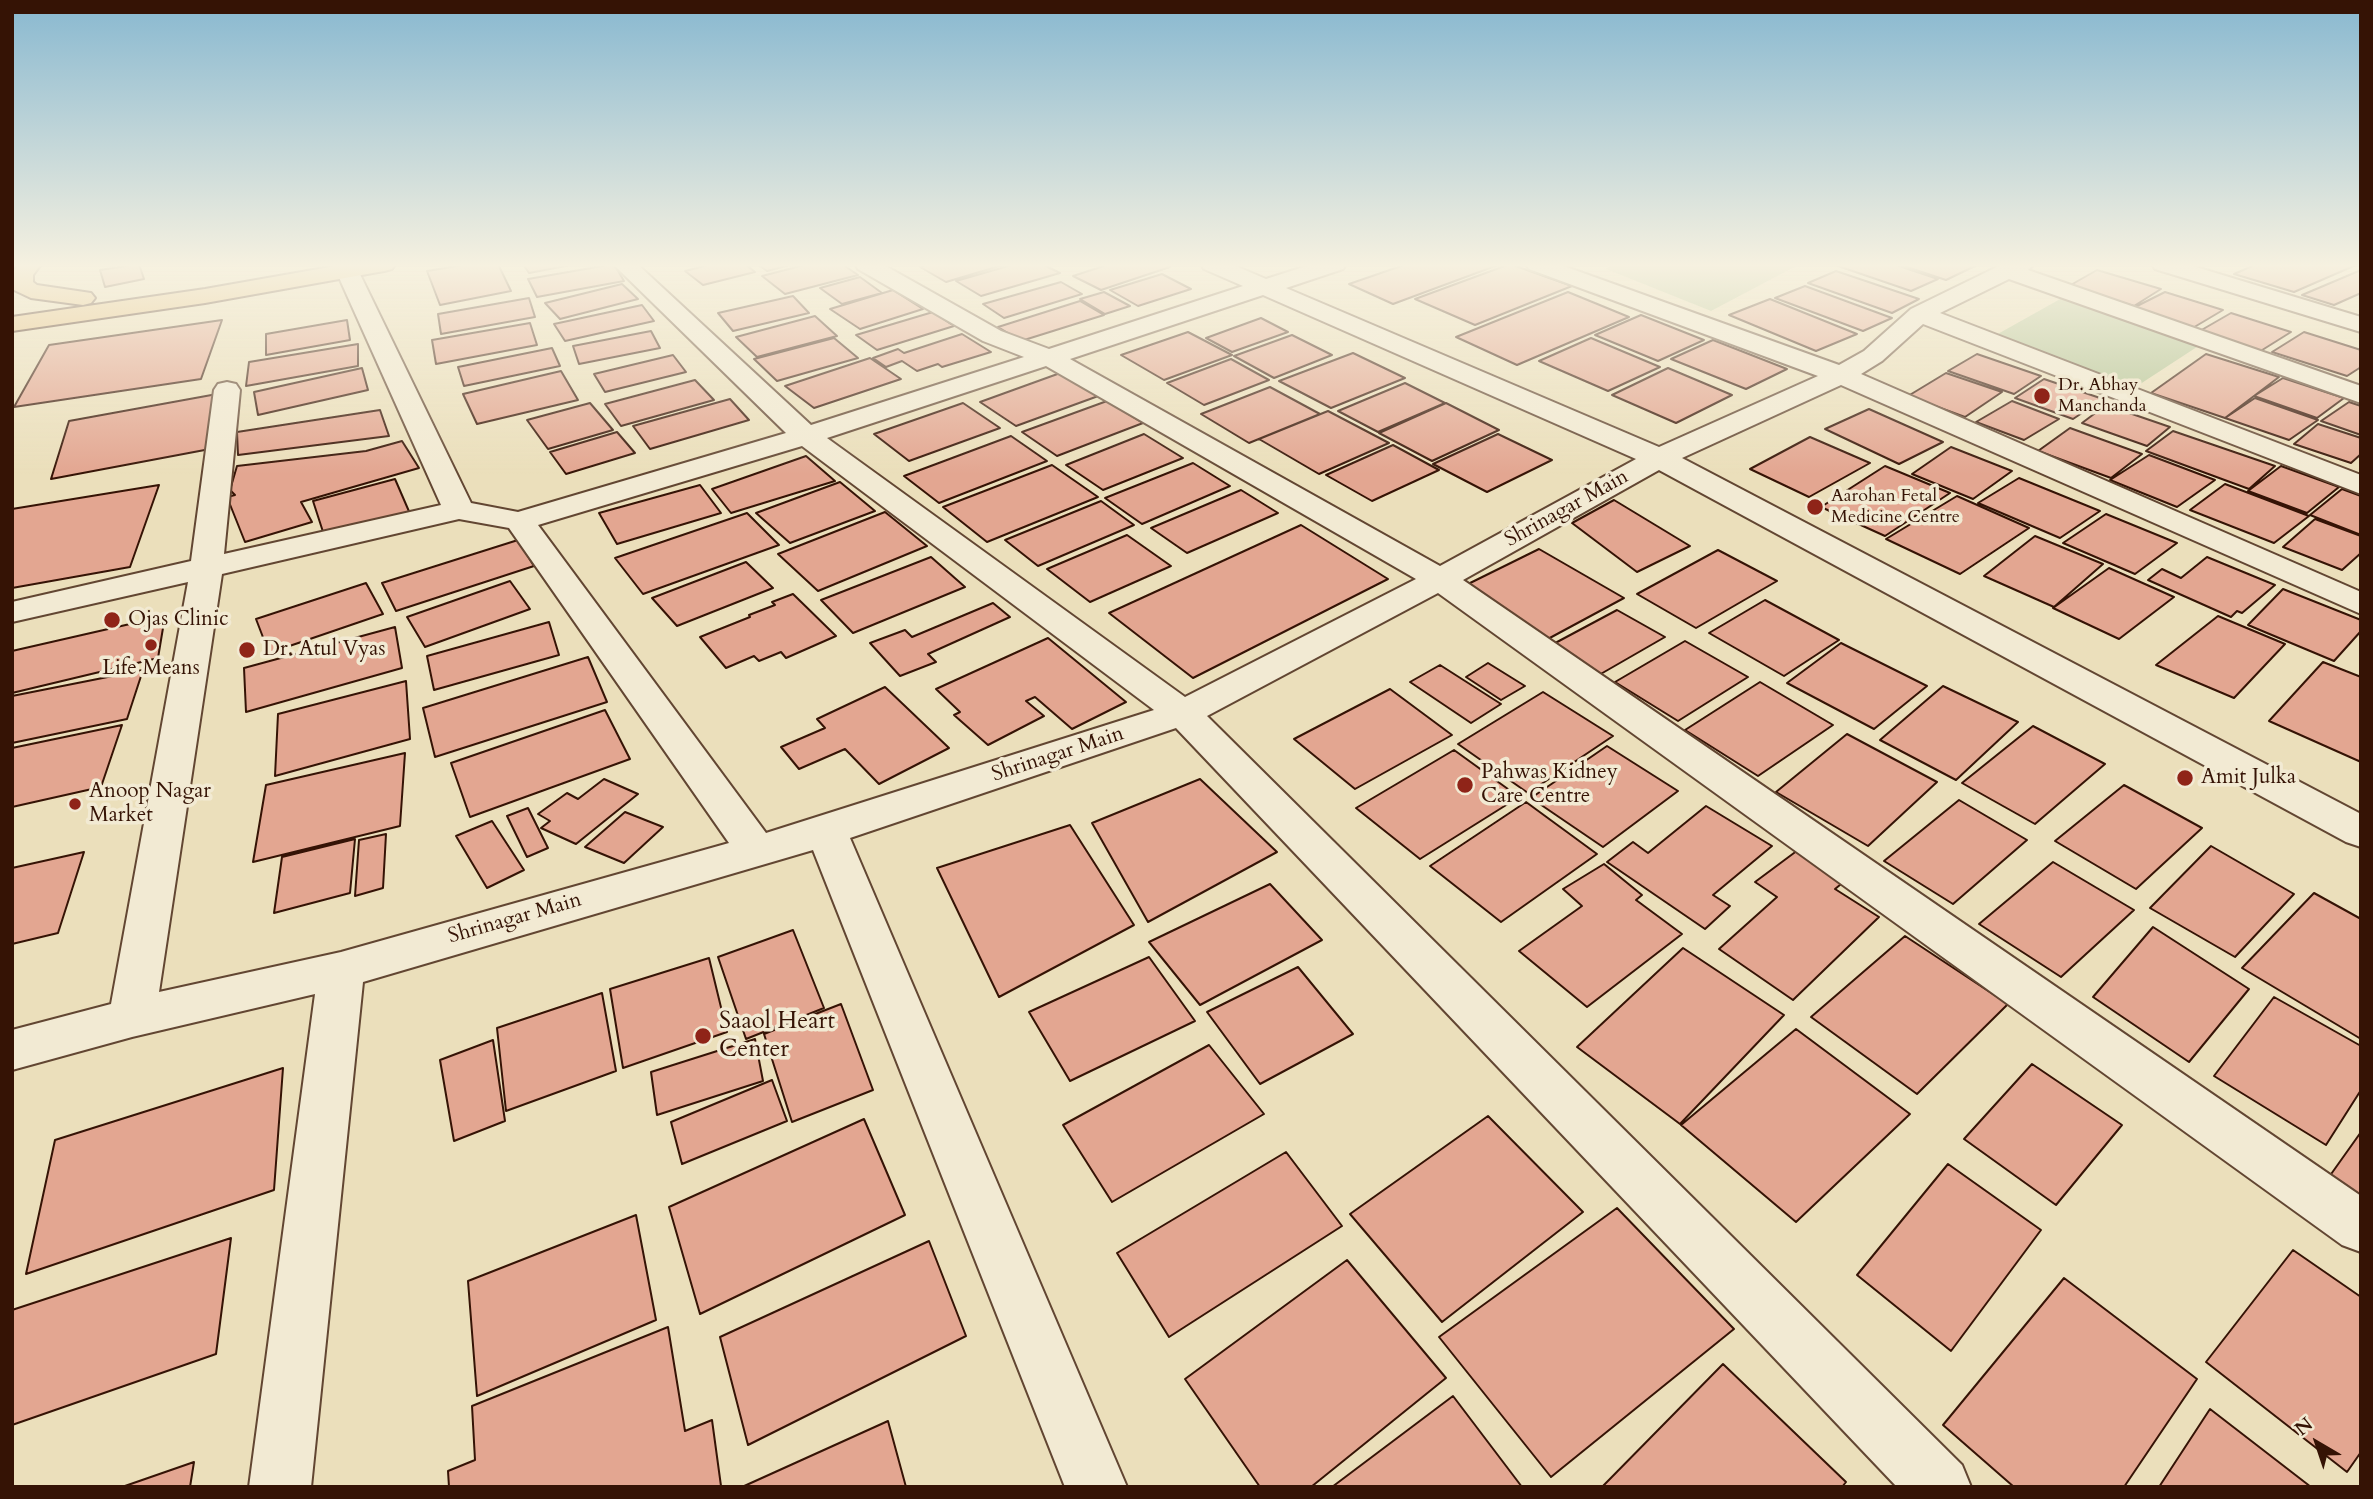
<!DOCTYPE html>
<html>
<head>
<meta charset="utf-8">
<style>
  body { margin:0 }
  #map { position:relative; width:2373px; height:1499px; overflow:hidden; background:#ebdfbb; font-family:Cardo,serif }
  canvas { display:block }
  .frame { position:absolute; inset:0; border:14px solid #351305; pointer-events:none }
  .north { position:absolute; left:2282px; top:1408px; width:70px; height:70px; -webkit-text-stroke:5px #f2ead3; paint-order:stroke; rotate:321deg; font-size:19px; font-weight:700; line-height:28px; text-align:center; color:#351305 }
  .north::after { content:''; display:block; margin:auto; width:24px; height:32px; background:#351305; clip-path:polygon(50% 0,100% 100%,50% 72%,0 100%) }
</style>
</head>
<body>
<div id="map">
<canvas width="2373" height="1499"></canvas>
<div class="frame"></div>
<div class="north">N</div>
</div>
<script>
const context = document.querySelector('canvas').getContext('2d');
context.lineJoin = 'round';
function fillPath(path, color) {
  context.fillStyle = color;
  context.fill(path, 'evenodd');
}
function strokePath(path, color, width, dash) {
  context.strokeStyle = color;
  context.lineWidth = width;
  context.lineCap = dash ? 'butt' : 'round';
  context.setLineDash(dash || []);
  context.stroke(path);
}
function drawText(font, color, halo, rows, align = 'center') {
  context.font = font + ' Cardo,serif';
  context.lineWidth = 7;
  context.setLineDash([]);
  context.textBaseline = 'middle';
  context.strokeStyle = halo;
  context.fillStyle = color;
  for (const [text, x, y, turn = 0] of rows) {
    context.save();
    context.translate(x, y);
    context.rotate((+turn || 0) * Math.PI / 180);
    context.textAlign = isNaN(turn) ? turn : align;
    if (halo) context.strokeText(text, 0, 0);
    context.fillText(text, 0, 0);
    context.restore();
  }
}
fillPath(new Path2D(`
  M1612,264h188l-89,47 -105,-42z
  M2062,298l141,45 -72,47 -144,-50z`), '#b1c394');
const building = new Path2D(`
  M139,264l5,15 -39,8 -5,-17z
  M469,264h29l13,27 -71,14 -13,-34z
  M523,264h53l-47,9z
  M614,264l10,17 -87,16 -9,-18z
  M712,264h33l10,8 -52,13 -18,-14z
  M757,264h37l-27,7z
  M808,264h34l16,11 -73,19 -23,-18z
  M932,264h74l-60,18 -26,-15z
  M1015,264h27l18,9 -79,23 -25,-15z
  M1110,264h53l7,3 -69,23 -28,-14z
  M1407,264h88l3,1 -105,39 -44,-20z
  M1510,264l62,22 -97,39 -60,-26z
  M1832,264h61l45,15 -27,12z
  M1898,264h69l8,2 -29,14z
  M2257,264h97l2,1 -62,27 -60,-18z
  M2097,270l64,19 -27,17 -65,-20z
  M2361,270v23l-27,12 -32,-10z
  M1836,271l83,28 -27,14 -84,-30z
  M1162,274l29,15 -53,17 -28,-16z
  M860,277l22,16 -40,11 -22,-16z
  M1061,282l21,12 -78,24 -21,-14z
  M622,284l16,15 -78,20 -15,-16z
  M1805,286l87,32 -29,13 -88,-33z
  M893,290l30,19 -63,20 -30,-20z
  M1104,292l26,14 -25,8 -25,-15z
  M1568,292l61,25 -112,48 -61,-28z
  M2165,292l58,18 -32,19 -60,-20z
  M793,296l16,17 -76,18 -15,-18z
  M529,298l6,19 -94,17 -3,-20z
  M1770,299l87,35 -41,17 -87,-36z
  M1080,301l24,14 -83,26 -23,-14z
  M642,305l12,16 -89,20 -11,-17z
  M933,312l21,14 -77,24 -21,-15z
  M2231,313l60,19 -32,20 -61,-20z
  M1641,315l63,25 -46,21 -63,-26z
  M815,316l22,20 -80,21 -21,-20z
  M1261,318l27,14 -56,20 -26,-14z
  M222,320l-21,59 -187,28 35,-62z
  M347,320l3,20 -84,15v-21z
  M530,323l7,22 -101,19 -4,-24z
  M651,331l9,17 -81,16 -6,-18z
  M1188,332l44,23 -68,25 -43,-25z
  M2304,332l57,18v17l-14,9 -75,-24z
  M962,334l29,18 -49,15 -4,-3 -21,7 -15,-10 -16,6 -13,-9 25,-9 6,4z
  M1292,335l40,20 -58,23 -40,-22z
  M834,338l24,20 -81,23 -23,-22z
  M1591,338l69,29 -52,24 -69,-30z
  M1713,340l74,29 -41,20 -75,-30z
  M358,344v22l-112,20 3,-24z
  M552,348l8,18 -96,20 -6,-19z
  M1353,353l52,25 -74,30 -52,-27z
  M1977,354l64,22 -27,18 -66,-23z
  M2206,354l73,23 -54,41 -74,-25z
  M673,355l13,17 -81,20 -11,-18z
  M870,358l31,21 -87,29 -29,-22z
  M1231,359l38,21 -65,25 -37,-22z
  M362,368l6,22 -110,25 -4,-23z
  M1668,368l64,27 -56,28 -64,-28z
  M561,371l17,29 -101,24 -14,-30z
  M1063,372l38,23 -85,31 -36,-24z
  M1946,373l56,19 -37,25 -57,-21z
  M2283,378l61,20 -27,20 -63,-22z
  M2044,379l59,20 -30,20 -58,-21z
  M695,380l19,20 -93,26 -16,-22z
  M1405,383l40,20 -67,29 -40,-21z
  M1270,387l50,27 -71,29 -48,-29z
  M217,394l-7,55 -159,30 18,-58z
  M2255,398l63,22 -29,20 -64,-22z
  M730,399l19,21 -99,29 -17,-23z
  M1107,401l36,22 -86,33 -35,-24z
  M2012,401l47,18 -35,21 -48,-18z
  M2349,402l12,4v29l-40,-14z
  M590,403l23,27 -65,19 -21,-29z
  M963,403l37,25 -91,33 -35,-27z
  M1446,403l53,27 -67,31 -53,-28z
  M2106,405l64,22 -23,19 -65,-23z
  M1869,409l74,33 -44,22 -74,-35z
  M380,410l9,26 -151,19 -1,-23z
  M1328,411l61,32 -70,31 -60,-35z
  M2318,424l43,14v16l-10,9 -57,-19z
  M2070,428l72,26 -31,24 -73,-27z
  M2173,431l102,35 -26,23 -103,-38z
  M617,432l18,21 -69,21 -16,-22z
  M1144,434l39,24 -80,32 -37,-25z
  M1498,434l54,26 -65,32 -54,-28z
  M1011,436l36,25 -108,42 -35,-27z
  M1810,437l60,26 -61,34 -59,-28z
  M402,441l17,27 -118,34 11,20 -67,20 -18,-45 8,-2 -5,-5 7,-24 129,-15z
  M1393,445l46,25 -67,31 -46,-26z
  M1951,447l61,24 -39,28 -61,-25z
  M2149,455l66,25 -38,27 -67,-27z
  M806,456l29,25 -104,32 -19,-24z
  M1193,463l37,23 -88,38 -37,-26z
  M1052,465l46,32 -111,45 -44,-35z
  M1885,466l65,27 -65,43 -64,-29z
  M2281,466l58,21 -32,26 -59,-22z
  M2019,478l81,33 -40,27 -82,-35z
  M395,479l16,37 -86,22 -12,-37z
  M840,482l35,29 -85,32 -34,-30z
  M2225,484l84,32 -35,27 -84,-33z
  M159,485l-29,82 -118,21v-79z
  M700,485l21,28 -104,31 -18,-31z
  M2342,489l19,7v39l-51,-20z
  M1241,490l37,23 -91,40 -36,-25z
  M1957,496l72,32 -69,46 -74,-35z
  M1614,500l76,46 -53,26 -65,-49z
  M1101,501l33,24 -96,41 -33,-26z
  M885,512l42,34 -109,45 -40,-37z
  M747,513l32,32 -136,49 -28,-36z
  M2106,514l71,29 -42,31 -72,-31z
  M2315,519l46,17v17l-19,17 -59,-23z
  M1301,525l87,54 -195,99 -84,-65z
  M1127,535l44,31 -81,36 -43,-33z
  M2035,536l68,28 -49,43 -70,-31z
  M518,540l16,26 -138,45 -14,-28z
  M1539,549l85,49 -78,42 -84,-53z
  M1718,550l59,31 -81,47 -59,-34z
  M931,557l34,30 -112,46 -32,-33z
  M2207,557l68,28 -33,28 -5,-2 -6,6 -83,-37 14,-11 19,9z
  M746,562l27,26 -96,38 -25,-28z
  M2109,568l65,29 -55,42 -66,-31z
  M510,581l20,28 -105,38 -18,-30z
  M366,583l17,31 -114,39 -13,-34z
  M2283,589l78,31v11l-27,30 -86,-36z
  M793,594l43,42 -50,22 -5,-6 -22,9 -5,-5 -28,12 -26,-31 50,-20 -1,-2 26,-10 -3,-3z
  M1765,600l74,40 -55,36 -75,-43z
  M993,603l17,14 -82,37 8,8 -36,14 -30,-33 35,-13 7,7z
  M1617,610l48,27 -73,42 -48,-30z
  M165,616l-7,42 -146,35v-42z
  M2218,616l67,28 -51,54 -78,-33z
  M549,622l10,33 -125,35 -7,-34z
  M395,627l7,41 -156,44 -2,-44z
  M1048,638l78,64 -54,27 -37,-32 -9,4 18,15 -56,29 -34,-30 6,-3 -24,-23z
  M1685,641l63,36 -70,44 -63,-39z
  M1841,643l86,43 -53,43 -87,-46z
  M588,657l19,45 -172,55 -12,-49z
  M2323,662l38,15v85l-92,-41z
  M1488,663l37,23 -24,14 -35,-23z
  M1440,665l61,39 -30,19 -61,-41z
  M143,670l-16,49 -115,24v-47z
  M406,681l4,58 -135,37 3,-62z
  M1760,682l73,43 -75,51 -73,-46z
  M1943,686l75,36 -62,58 -76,-40z
  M885,687l64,61 -70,36 -34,-35 -46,20 -18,-22 44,-19 -8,-9z
  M1390,689l62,46 -97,54 -61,-50z
  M1543,692l70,44 -85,57 -70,-49z
  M605,710l25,49 -160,58 -19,-54z
  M122,725l-21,62 -89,20v-59z
  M2033,726l72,38 -70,60 -73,-41z
  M1847,734l90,48 -69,64 -92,-54z
  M1607,746l71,45 -75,56 -72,-49z
  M1454,750l65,47 -99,62 -64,-51z
  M405,753l-5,73 -147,36 13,-77z
  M604,779l34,15 -62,50 -35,-16 9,-7 -12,-7 29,-21 11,6z
  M1200,779l77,73 -129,70 -56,-99z
  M2124,785l78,43 -66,61 -81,-48z
  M1959,800l68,40 -74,64 -69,-43z
  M1526,802l71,52 -96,68 -71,-56z
  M1706,806l66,40 -59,49 17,11 -25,23 -98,-67 26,-20 15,11z
  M528,808l20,40 -21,9 -20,-41z
  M625,812l38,15 -39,36 -39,-16z
  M492,821l32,49 -37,18 -31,-52z
  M1070,825l64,100 -135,72 -62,-129z
  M386,834l-3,54 -28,8 4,-56z
  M355,839l-5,54 -76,20 8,-56z
  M2211,846l83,48 -59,63 -85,-49z
  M1798,850l48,30 -11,9 44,28 -86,83 -74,-51 58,-52 -22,-15z
  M84,852l-26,81 -46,11v-76z
  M2053,862l81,48 -73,67 -82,-53z
  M1604,864l38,31 -6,5 46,34 -95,73 -68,-56 63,-45 -19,-17z
  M1270,884l52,56 -122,65 -51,-63z
  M2314,893l47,26v120l-119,-71z
  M2153,927l96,62 -60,73 -96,-65z
  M793,930l31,78 -78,31 -28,-82z
  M1905,936l103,68 -91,90 -106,-77z
  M1683,948l101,67 -104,109 -103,-77z
  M1149,957l46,64 -125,60 -41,-69z
  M709,958l18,74 -104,36 -13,-79z
  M1298,967l55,67 -93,50 -53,-72z
  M602,993l14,78 -110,40 -9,-83z
  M2274,997l87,49v44l-35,55 -112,-69z
  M841,1004l32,86 -81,32 -28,-88z
  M1796,1029l114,85 -114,108 -115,-97z
  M755,1039l8,42 -106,34 -6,-43z
  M493,1040l12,81 -51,20 -14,-81z
  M1209,1045l55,69 -152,88 -49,-77z
  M2032,1064l90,61 -66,80 -92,-66z
  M283,1068l-9,122 -248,84 29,-134z
  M772,1080l15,41 -105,43 -11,-42z
  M1488,1116l95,96 -141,110 -92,-108z
  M864,1119l41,96 -205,99 -31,-107z
  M2361,1132v65l-32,-20z
  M1286,1152l56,74 -173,111 -52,-84z
  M1948,1164l93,66 -90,121 -94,-76z
  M1617,1208l117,121 -183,148 -112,-140z
  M636,1215l20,105 -179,76 -9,-115z
  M231,1238l-15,116 -204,71v-115z
  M929,1241l37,95 -218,109 -28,-108z
  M2293,1250l68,47v155l-14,20 -141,-110z
  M1347,1260l99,118 -135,109h-51l-75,-108z
  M2064,1278l133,101 -73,108h-110l-71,-62z
  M668,1327l17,104 27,-11 9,66 -272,1 -1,-16 27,-11 -3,-54z
  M1723,1364l123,118 -4,5h-240z
  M1453,1396l69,91h-190z
  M2210,1409l101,78h-152z
  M888,1421l18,66h-164z
  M194,1462l-4,25h-68z`);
fillPath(building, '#e3a691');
strokePath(building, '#351305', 2);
const minor = new Path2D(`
  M333,264h22l116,239 47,9 268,-79 -173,-169h24l174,161 213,-68 -41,-16 -125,-72 -3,-5h27l119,67 48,18 194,-63 -39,-17 -3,-5h30l35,15 47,-15h33l-3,5 -57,19 373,159 159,-71 -289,-107 -3,-5h32l281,101 25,-14 47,-42 88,-43 35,-2 -6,6 333,116v17l-352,-124 -69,34 421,162v19l-438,-170 -41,37 -21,13 500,218v22l-520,-229 -159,73 679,356v33l-15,-5 -687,-372 -196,110 898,616v56l-19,-7 -904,-652 -231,123 755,749 9,22h-74l-721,-759 -326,110 277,649h-62l-252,-637 -450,132 -52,505h-62l66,-493 -183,43 -120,33v-40l99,-26 77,-422 -176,40v-20l179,-41 23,-171 4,-6 9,-2 9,2 4,6 -16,164 217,-49zM1263,295l373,164 -196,107 -370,-207zM1046,366l370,213 -231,118 -358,-259zM802,446l352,264 -388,123 -228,-308zM459,519l50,9 220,315 -388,109 -182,40 63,-418z
  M2152,264h34l175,53v15l-206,-63z`);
const major = new Path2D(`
  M19,264h22l-8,11v7l4,3 54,8 4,5 -4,5 -8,2 -52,-7 -19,-9v-16z
  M347,264h48l-3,5 -8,2 -179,32 -193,28v-14l193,-28z`);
strokePath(minor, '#624632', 4);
strokePath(major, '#351305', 4);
fillPath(minor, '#f2ead3');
fillPath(major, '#e6c07e');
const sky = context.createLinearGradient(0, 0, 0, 474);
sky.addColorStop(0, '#88b8d0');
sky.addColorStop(0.56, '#f6f1e0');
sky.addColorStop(1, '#f6f1e000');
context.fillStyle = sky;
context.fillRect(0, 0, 2373, 474);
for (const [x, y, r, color] of [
  [2042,396,9,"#8f2418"],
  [1815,507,9,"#8f2418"],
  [112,620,9,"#8f2418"],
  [151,645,7,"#8f2418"],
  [247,650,9,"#8f2418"],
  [2185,778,9,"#8f2418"],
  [1465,785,9,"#8f2418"],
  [75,804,7,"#8f2418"],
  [703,1036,9,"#8f2418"]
]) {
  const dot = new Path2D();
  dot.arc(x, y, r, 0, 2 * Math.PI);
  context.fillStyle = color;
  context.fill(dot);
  strokePath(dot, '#f2ead3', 2.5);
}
drawText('18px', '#351305', '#f2ead3', [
  ["Dr. Abhay",2058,386],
  ["Manchanda",2058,407],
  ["Aarohan Fetal",1831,497],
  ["Medicine Centre",1831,518]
], 'left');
drawText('21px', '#351305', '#f2ead3', [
  ["Shrinagar Main",1567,509,-29],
  ["Shrinagar Main",1058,755,-18],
  ["Shrinagar Main",515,919,-16]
]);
drawText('21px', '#351305', '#f2ead3', [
  ["Ojas Clinic",128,620],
  ["Dr. Atul Vyas",263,650],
  ["Life Means",151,669,"center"],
  ["Pahwas Kidney",1481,773],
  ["Care Centre",1481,797],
  ["Amit Julka",2201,778],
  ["Anoop Nagar",89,792],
  ["Market",89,816]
], 'left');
drawText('24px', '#351305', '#f2ead3', [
  ["Saaol Heart",719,1022],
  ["Center",719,1050]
], 'left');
</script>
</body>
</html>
